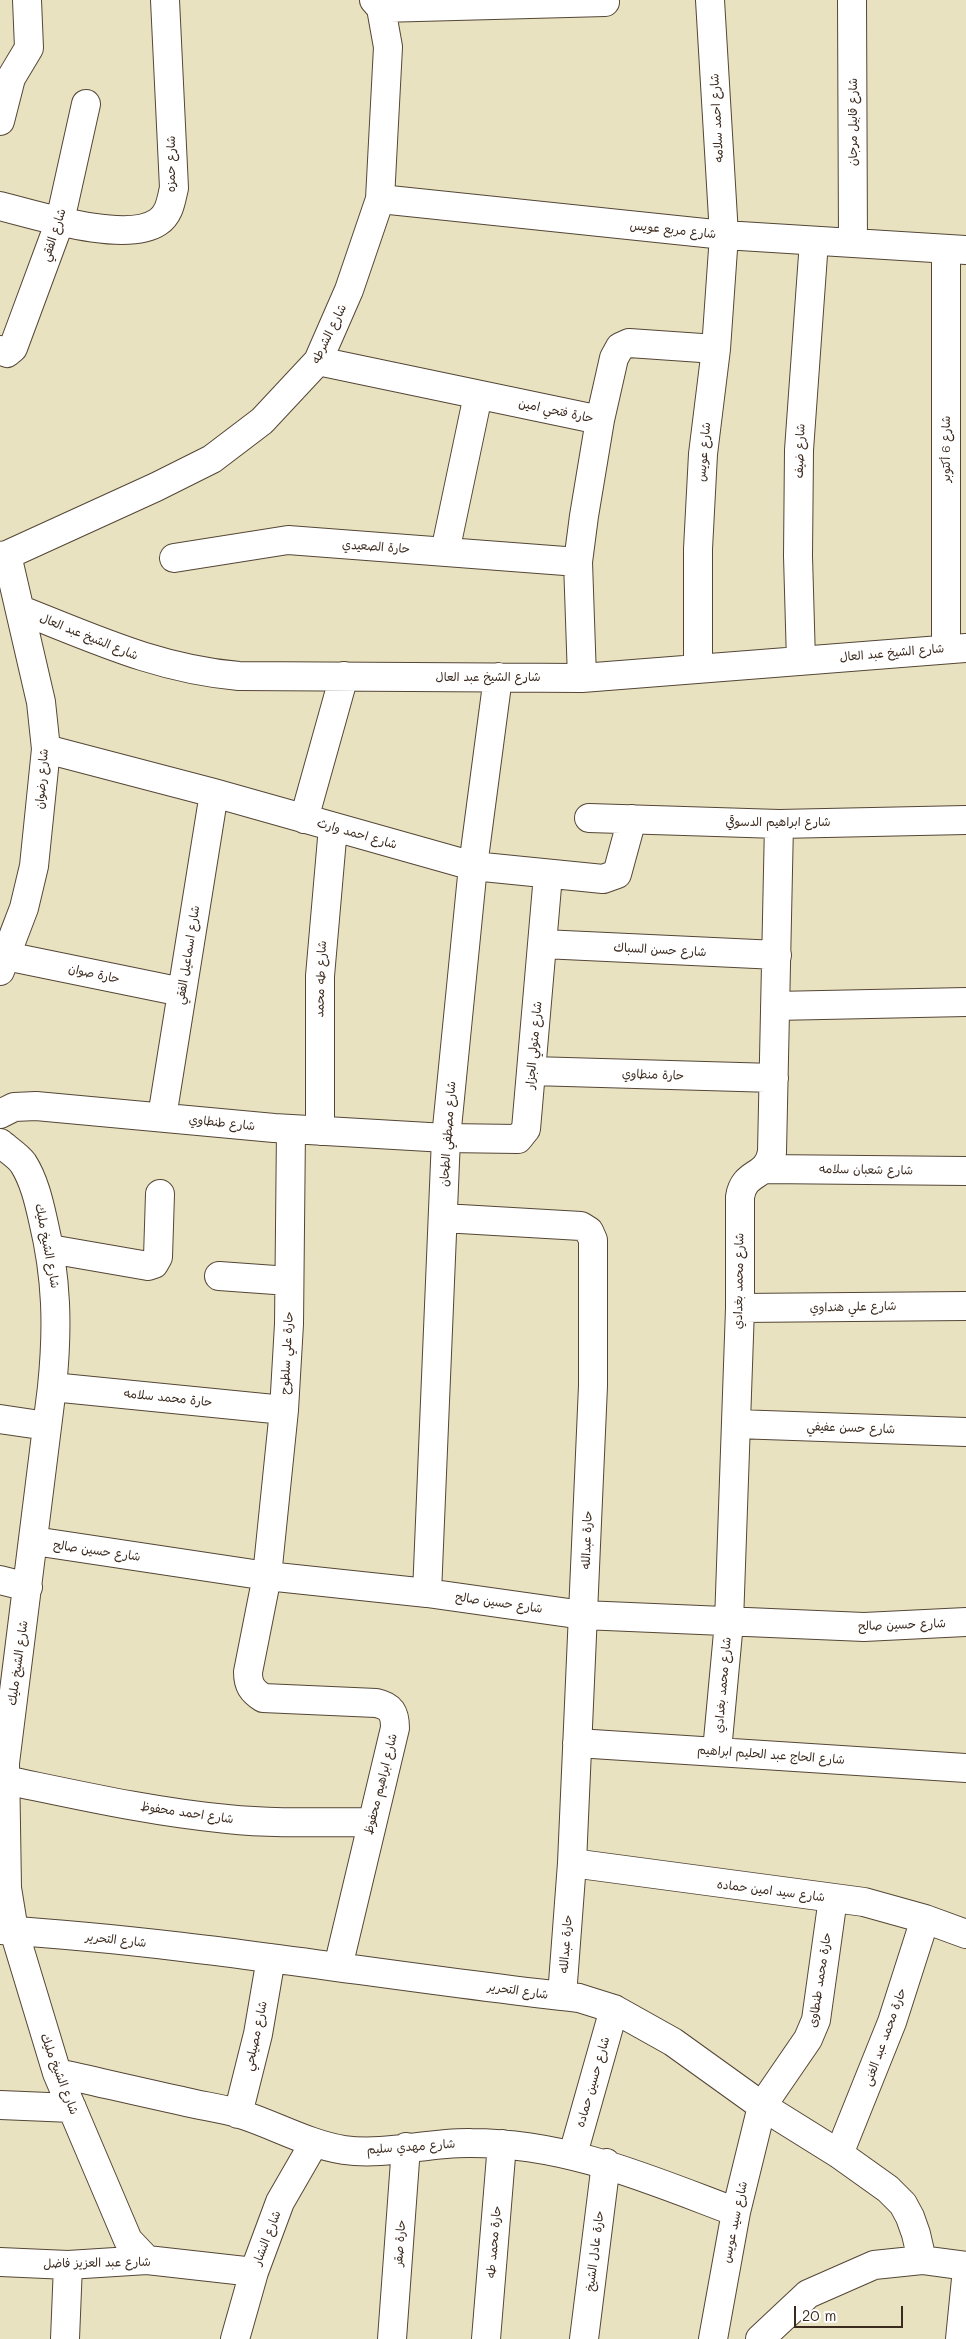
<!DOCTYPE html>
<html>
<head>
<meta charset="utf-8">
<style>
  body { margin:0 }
  #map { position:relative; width:966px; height:2339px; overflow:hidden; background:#e8e2c1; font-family:Mali,sans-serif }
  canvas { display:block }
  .scale { position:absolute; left:794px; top:2306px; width:109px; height:22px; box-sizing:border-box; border:2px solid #3b2a1e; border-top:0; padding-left:6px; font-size:15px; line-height:18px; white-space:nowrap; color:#3b2a1e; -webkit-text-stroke:4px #fff; paint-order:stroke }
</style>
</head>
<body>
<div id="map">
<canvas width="966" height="2339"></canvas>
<div class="scale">20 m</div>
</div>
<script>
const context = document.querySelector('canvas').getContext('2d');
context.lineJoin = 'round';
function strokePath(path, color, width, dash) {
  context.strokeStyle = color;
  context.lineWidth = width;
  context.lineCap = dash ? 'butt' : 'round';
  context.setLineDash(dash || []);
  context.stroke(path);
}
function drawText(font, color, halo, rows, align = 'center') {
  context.font = font + ' Mali,"Playpen Sans Arabic",sans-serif';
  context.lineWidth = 4.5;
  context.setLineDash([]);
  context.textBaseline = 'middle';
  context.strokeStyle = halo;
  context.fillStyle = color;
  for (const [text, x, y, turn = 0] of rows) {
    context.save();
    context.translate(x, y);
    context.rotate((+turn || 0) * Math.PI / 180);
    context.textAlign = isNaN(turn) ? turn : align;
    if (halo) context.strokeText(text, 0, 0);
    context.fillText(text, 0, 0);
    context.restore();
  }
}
const minor = new Path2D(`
  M852,0l1,243
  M381,8l224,-6
  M0,121l11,-43 18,-30 -2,-48
  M380,199l344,36 242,15
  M0,206c36,9 126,38 158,16 12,-8 13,-22 16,-34l-9,-188
  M0,350l7,3 6,-5 47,-127 26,-117
  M318,361l282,59
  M445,552l33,-157
  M0,556l7,-1 149,-68 56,-28 50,-38 56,-60 31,-71 31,-91 8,-152 -7,-39 -7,-8
  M174,558l114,-18 290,22
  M21,610c74,29 137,59 218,66l343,2 384,-30
  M946,649v-400
  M801,661l-3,-105 1,-106 15,-209
  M698,669v-120l5,-95 13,-105 8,-114 -14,-235
  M582,678l-4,-116 6,-46 16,-96 14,-62 6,-11 9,-4 87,6
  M46,749l168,44 259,73 130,13 14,-5 15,-55
  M589,818l190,6 187,-4
  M304,819l40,-143
  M543,944l234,11
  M6,956l176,36
  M0,971l24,-63 10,-42 12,-117 -5,-47 -34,-147
  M775,1006l191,-4
  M532,1071l242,7
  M0,1114l14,-7 22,-1 238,22 172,10 72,1 8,-10 22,-254
  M162,1117l52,-324
  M291,1129l-2,195 -5,86 -17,166 -19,96c0,13 4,19 15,26l113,5c15,3 19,10 19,25l-57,239
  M320,1131v-155l13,-149
  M0,1143c7,6 18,13 23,20 11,17 16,39 20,57 14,58 15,108 9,167l-47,376 2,125 7,43 43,142 71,167 19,20
  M766,1169l200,2
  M443,1218l138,8 8,5 4,9v146l-21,477 -10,133
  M50,1249l98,17 6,-2 4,-7 2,-63
  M219,1276l70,5
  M740,1308l226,-2
  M52,1387l232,23
  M0,1419l47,7
  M736,1424l230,8
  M34,1541l233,35 160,17 156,22 281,12 102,-5
  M0,1580l28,7
  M427,1593l19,-455 27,-272 25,-189
  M577,1743l389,25
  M717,1751l12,-129 11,-314v-111c4,-27 27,-18 32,-45l7,-328
  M5,1780c73,15 147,32 222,39 48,5 96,3 145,3
  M572,1863l292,39 61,17 41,15
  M0,1930c194,12 386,47 579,68l35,11 59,33 89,64 77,48 49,35 15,15 7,13 6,17 6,26
  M57,2073c41,9 83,19 125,28 19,5 39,7 58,13 35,11 67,30 104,36 42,6 85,-8 127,-7 96,0 177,36 265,69
  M0,2105l72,3
  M238,2114l20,-80 13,-76
  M573,2154l41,-145
  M839,2154l53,-132 33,-103
  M0,2262l68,3 79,-5 107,12
  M65,2339l3,-74
  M235,2339l19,-67 26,-70 34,-59
  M392,2339l14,-192
  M486,2339l16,-195
  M584,2339l22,-176
  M713,2339l23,-127 26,-106 46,-67 8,-19 17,-122
  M760,2339l48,-45 66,-29 48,-5 44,6
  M960,2339l6,-60`);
strokePath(minor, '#554636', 30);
strokePath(minor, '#fff', 28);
drawText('12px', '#3b2a1e', '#fff', [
  ["شارع احمد سلامه",717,118,-93],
  ["شارع قابيل مرجان",853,122,-90],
  ["شارع حمزه",171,164,-90],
  ["شارع مربع عويس",673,230,6],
  ["شارع الفقي",54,235,-72],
  ["شارع الشرطه",329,334,-64],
  ["حارة فتحي امين",556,411,12],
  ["شارع 6 أكتوبر",946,449,-90],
  ["شارع ضيف",800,451,-88],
  ["شارع عويس",704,452,-85],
  ["حارة الصعيدي",376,547,4],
  ["شارع الشيخ عبد العال",89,637,22],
  ["شارع الشيخ عبد العال",892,653,-5],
  ["شارع الشيخ عبد العال",488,677],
  ["شارع رضوان",42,779,-86],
  ["شارع ابراهيم الدسوقي",778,822],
  ["شارع احمد وارث",357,834,16],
  ["شارع حسن السباك",660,950,3],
  ["شارع اسماعيل الفقي",188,955,-81],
  ["حارة صوان",94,974,12],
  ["شارع طه محمد",321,979,-88],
  ["شارع متولي الجزار",534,1045,-85],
  ["حارة منطاوي",653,1075,2],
  ["شارع طنطاوي",222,1123,6],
  ["شارع مصطفي الطحان",448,1134,-86],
  ["شارع شعبان سلامه",866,1170,1],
  ["شارع الشيخ مليك",47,1246,79],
  ["شارع محمد بغدادي",739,1281,-89],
  ["شارع علي هنداوي",853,1307,-1],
  ["حارة علي سلطوح",287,1353,-87],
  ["حارة محمد سلامه",168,1398,6],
  ["شارع حسن عفيفي",851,1428,2],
  ["حارة عبدالله",587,1540,-88],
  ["شارع حسين صالح",97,1551,8],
  ["شارع حسين صالح",499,1603,8],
  ["شارع حسين صالح",902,1625,-2],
  ["شارع الشيخ مليك",18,1663,-82],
  ["شارع محمد بغدادي",723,1685,-85],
  ["شارع الحاج عبد الحليم ابراهيم",771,1755,4],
  ["شارع ابراهيم محفوظ",381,1784,-76],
  ["شارع احمد محفوظ",187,1813,8],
  ["شارع سيد امين حماده",771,1891,7],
  ["شارع التحرير",116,1940,6],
  ["حارة عبدالله",566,1944,-86],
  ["حارة محمد طنطاوى",820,1980,-81],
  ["شارع التحرير",518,1991,8],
  ["شارع مصيلحي",256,2036,-78],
  ["حارة محمد عبد الغنى",885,2037,-70],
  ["شارع الشيخ مليك",59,2074,69],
  ["شارع حسين حماده",593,2082,-74],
  ["شارع مهدي سليم",411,2147,-4],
  ["شارع سيد عويس",735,2222,-78],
  ["شارع النشار",267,2238,-69],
  ["حارة محمد طه",494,2242,-85],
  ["حارة صقر",400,2243,-86],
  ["حارة عادل الشيخ",595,2251,-83],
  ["شارع عبد العزيز فاضل",97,2263,-1]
]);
</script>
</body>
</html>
